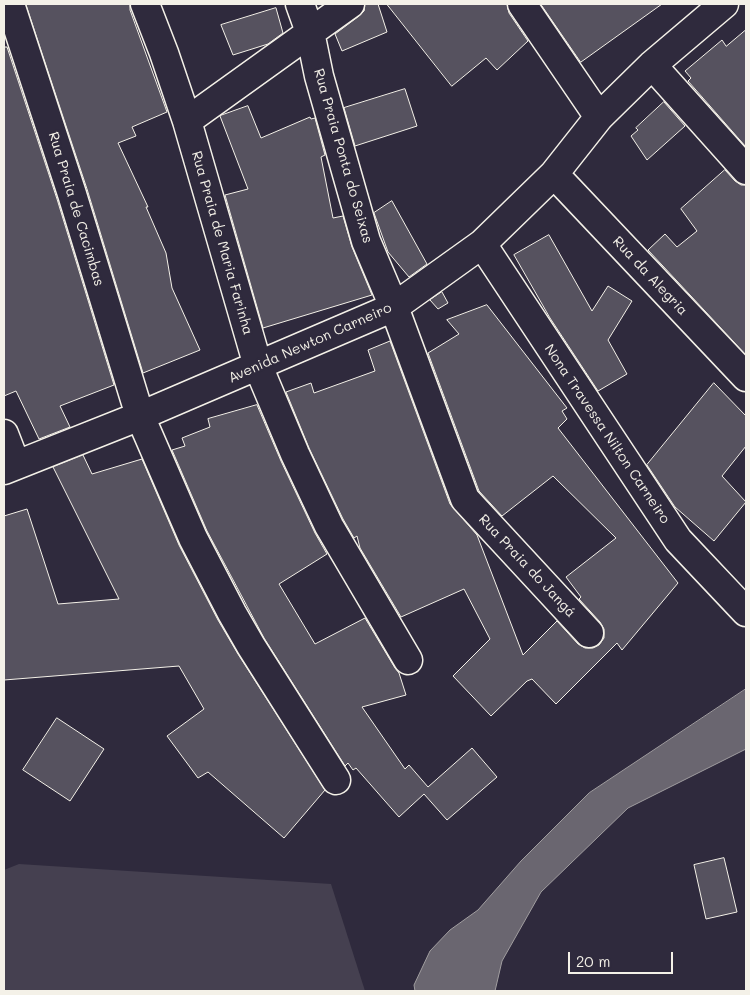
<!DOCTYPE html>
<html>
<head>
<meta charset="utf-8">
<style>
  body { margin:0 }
  #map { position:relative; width:750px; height:995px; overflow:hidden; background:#2f2a3d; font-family:Mali,sans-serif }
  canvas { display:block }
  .frame { position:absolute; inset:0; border:5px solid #f4f1e8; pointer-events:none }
  .scale { position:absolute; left:568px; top:952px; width:105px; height:22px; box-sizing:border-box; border:2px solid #f4f1e8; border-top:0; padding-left:6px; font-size:15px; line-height:18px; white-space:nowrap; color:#f4f1e8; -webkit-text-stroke:4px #2f2a3d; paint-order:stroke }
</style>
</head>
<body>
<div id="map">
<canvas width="750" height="995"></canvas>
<div class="frame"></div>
<div class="scale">20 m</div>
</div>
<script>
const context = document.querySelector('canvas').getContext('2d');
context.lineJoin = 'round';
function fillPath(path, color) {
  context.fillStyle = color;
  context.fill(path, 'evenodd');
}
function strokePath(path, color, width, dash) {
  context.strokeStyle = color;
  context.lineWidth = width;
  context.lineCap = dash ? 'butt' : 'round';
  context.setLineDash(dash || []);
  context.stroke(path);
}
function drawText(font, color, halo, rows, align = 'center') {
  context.font = font + ' Mali,sans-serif';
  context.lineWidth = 4.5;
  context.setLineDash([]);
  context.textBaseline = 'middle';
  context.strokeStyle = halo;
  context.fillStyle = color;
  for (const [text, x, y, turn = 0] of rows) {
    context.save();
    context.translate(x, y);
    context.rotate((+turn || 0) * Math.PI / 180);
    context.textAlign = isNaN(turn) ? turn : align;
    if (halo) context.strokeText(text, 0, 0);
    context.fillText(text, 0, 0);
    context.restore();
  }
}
fillPath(new Path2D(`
  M19,864l312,20 34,107h-361v-121z`), '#454050');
const water = new Path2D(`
  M746,689v60l-118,59 -87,84 -39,69 -7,30h-80l-1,-6 16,-34 20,-21 28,-20 43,-49 68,-68z`);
fillPath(water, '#6a6670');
strokePath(water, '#a19ea0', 1);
const building = new Path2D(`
  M26,4h104v6l37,102 -35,15 4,9 -18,7 30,64h-2l20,46 6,35 28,62 -57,23 -56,-184z
  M365,4h13l9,28 -45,19 -7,-17 24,-18 5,-5z
  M387,4h120l2,9 19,28 -31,29 -11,-12 -34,28z
  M541,4h121l-81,58z
  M276,8l7,25 -15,11 -35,11 -12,-30z
  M746,30v117l-58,-66 3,-3 -6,-7 37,-31 4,6z
  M4,47h3l50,152 57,186 -54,21 10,21 -31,12 -23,-48 -12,5z
  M405,89l12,37 -62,20 -11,-38z
  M664,102l21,24 -38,34 -16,-24 7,-6 -2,-2z
  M248,106l13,32 49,-21 1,2 4,-1 10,37 -4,2 12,61 10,-2 9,31 20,48 -109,33 -38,-133 23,-6 -28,-73z
  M725,170l10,11 6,4h5v170l-98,-105 17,-16 12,13 20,-16 -16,-22z
  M392,201l35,63 -18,13 -21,-25 -14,-39z
  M549,235l43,76 16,-25 24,15 -24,39 19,34 -29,17 -48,-73 -36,-63z
  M442,292l6,11 -10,6 -8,-9z
  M487,305l80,103 -5,3 5,8 -9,9 120,155 -56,67 -5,-7 -61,61 -24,-25 -5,2 -36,35 -38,-40 37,-37 -26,-50 -63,28 -41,-69 -3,-12 -3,2 -11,-19 -34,-71 -23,-56 25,-9 3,10 61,-22 -7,-21 22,-9 60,163 27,31 46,120 34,-34 21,23 7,4h8l6,-3 5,-7v-9l-4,-7 -21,-23 2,-2 -15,-20 50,-39 -63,-62 -51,40 -23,-25 -51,-138 31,-19 -12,-14z
  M714,383l32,33v30l-24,30 24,26 -32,39 -39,-34 -28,-42z
  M257,405l24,56 34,72 12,21 -48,30 36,60 50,-26 30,50 4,5 7,22 -44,12 43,62 4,-4 19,22 44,-39 25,29 -50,43 -23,-26 -25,23 -43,-49 -3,2 -5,-7 -3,3 -81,-128 -57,-107 -35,-81 13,-4 -3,-8 28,-11 -2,-8z
  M83,455l9,19 50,-15 37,86 39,75 20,34 87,136 -41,48 -76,-66 -10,6 -31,-42 37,-27 -25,-43 -175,14v-164l23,-7 31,95 61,-5 -66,-132z
  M57,718l47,31 -34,52 -47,-31z
  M724,858l13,54 -31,7 -12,-54z`);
fillPath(building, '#56525f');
strokePath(building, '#f4f1e8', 1);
const minor = new Path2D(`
  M10,4l62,190 68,222 53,122 39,75 19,33 85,134
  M145,4l19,49 23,68 71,245 37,88 34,72 79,134
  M300,4l10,28 9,44 47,165 28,66 71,192 124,134
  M522,4l77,113
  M652,65l94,105
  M187,121l163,-117
  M554,174l192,203
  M482,244l196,296 68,72
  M4,434l12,31
  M4,470l136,-54 254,-109 88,-63 72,-70 45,-57 53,-52 72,-61`);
strokePath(minor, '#f4f1e8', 31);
strokePath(minor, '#2f2a3d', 28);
drawText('14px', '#f4f1e8', '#2f2a3d', [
  ["Rua Praia Ponta do Seixas",343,156,74],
  ["Rua Praia de Cacimbas",76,209,73],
  ["Rua Praia de Maria Farinha",222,243,74],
  ["Rua da Alegria",650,276,47],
  ["Avenida Newton Carneiro",310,343,-24],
  ["Nona Travessa Nilton Carneiro",607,434,56],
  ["Rua Praia do Jangá",527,566,47]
]);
</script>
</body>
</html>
